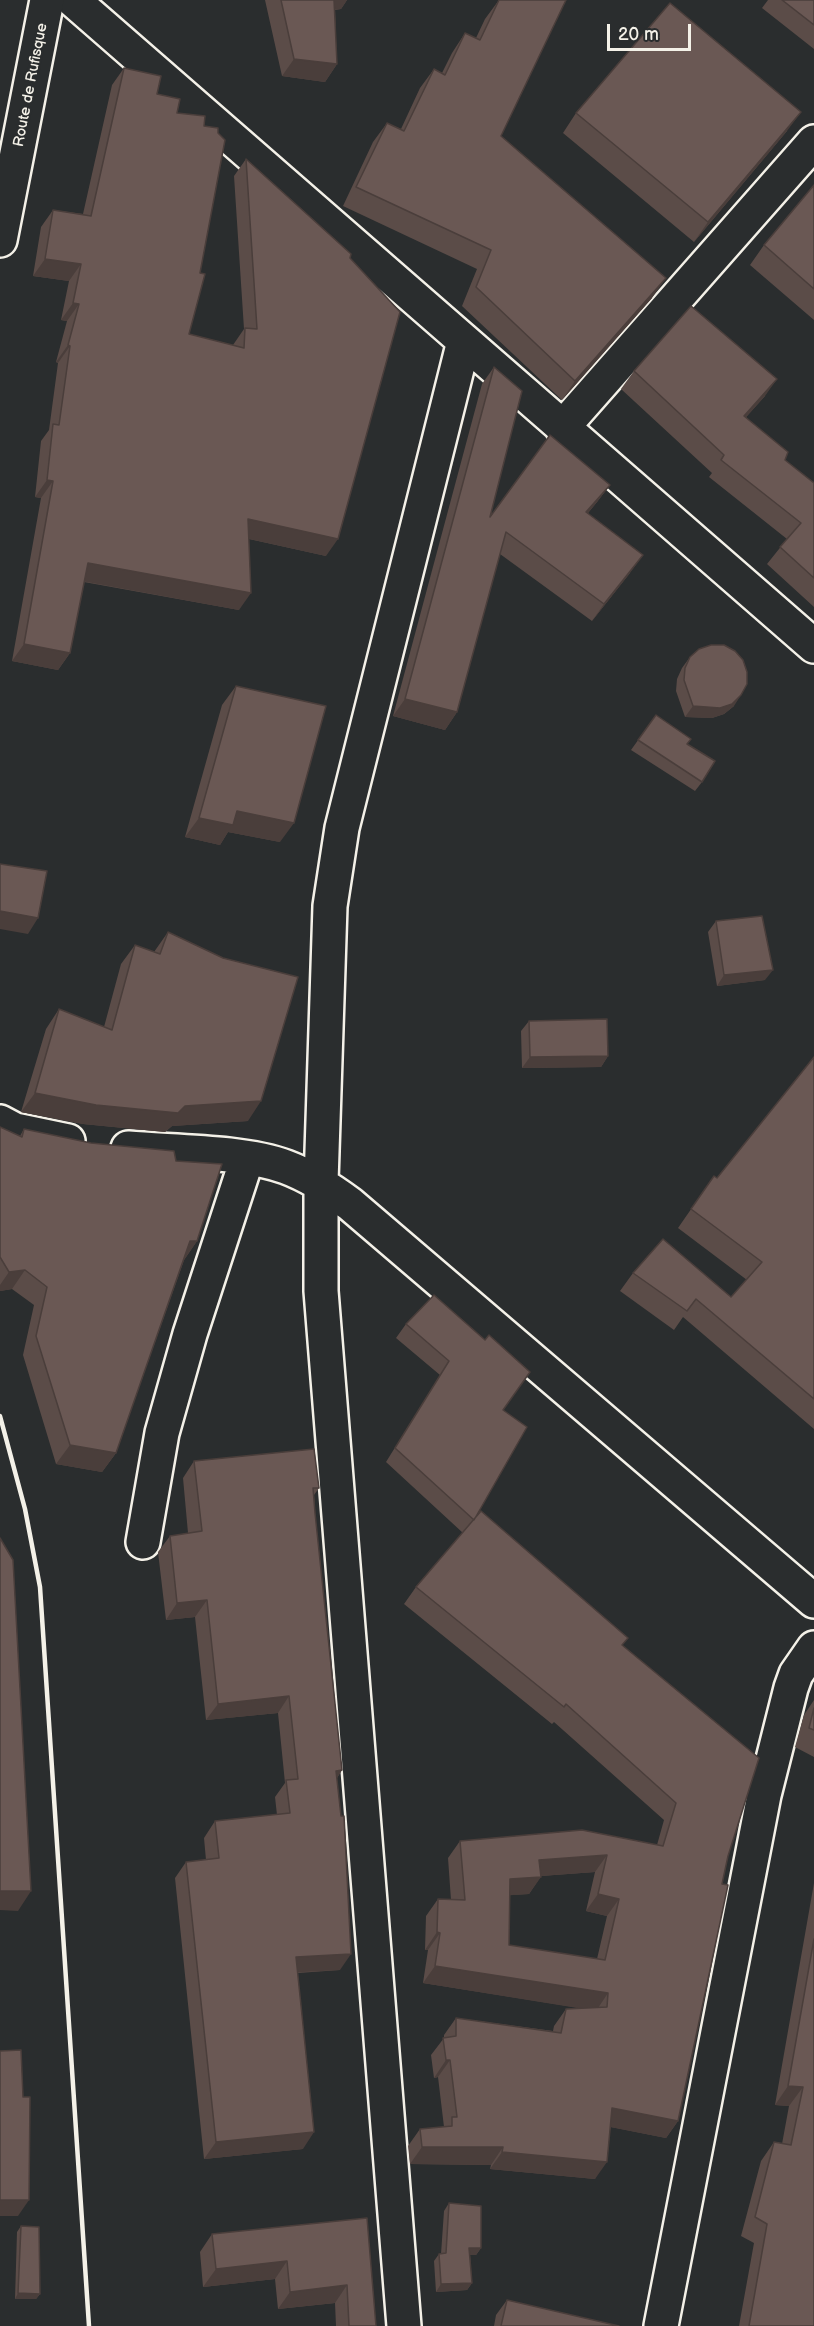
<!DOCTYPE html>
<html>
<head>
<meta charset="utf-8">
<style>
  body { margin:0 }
  #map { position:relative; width:814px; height:2326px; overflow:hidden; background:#2a2d2e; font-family:"Balsamiq Sans",sans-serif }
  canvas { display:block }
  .scale { position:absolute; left:607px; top:24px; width:84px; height:27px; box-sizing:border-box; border:3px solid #f4f1e8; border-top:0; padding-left:8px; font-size:18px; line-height:21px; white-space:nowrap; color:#f4f1e8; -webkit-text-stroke:4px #2a2d2e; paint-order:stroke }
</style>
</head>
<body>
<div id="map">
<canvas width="814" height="2326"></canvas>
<div class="scale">20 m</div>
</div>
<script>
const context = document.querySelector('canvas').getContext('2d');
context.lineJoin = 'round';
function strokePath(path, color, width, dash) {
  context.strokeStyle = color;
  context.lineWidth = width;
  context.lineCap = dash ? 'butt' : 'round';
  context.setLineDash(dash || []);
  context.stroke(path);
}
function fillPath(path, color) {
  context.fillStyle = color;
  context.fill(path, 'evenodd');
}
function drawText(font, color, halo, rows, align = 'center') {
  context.font = font + ' "Balsamiq Sans",sans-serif';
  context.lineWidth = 4.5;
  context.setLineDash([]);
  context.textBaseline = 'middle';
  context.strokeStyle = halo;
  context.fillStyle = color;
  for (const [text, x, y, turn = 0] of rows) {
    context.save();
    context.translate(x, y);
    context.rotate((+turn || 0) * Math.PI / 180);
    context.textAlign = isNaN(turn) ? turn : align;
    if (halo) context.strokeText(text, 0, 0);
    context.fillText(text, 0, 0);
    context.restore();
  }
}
const minor = new Path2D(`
  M73,0l741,646
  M562,428l252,-286
  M0,1122l15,8 53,11
  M128,1148c47,4 115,3 158,19 24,9 44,22 64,37l464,397
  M143,1542l19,-109 28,-99 57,-175
  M404,2326l-83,-1035v-109l9,-276 12,-78 122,-487
  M661,2326l103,-531 27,-107 5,-14 18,-26`);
const major = new Path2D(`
  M0,240l47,-240`);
strokePath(minor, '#f4f1e8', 38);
strokePath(major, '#f4f1e8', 38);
strokePath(minor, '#2a2d2e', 33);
strokePath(major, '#2a2d2e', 33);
strokePath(new Path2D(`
  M0,1416l25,93 15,78 49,739`), '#f4f1e8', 4.5);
fillPath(new Path2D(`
  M265,0h82l-6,9 -6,1 2,54 -12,18 -43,-6z
  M499,0l2,136 151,162 -90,102 -100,-94 15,-37 -134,-63 30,-64 14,-19 14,6 19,-41 14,-19 8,4 10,-20 13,-20 11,5 9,-19z
  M768,0h46v49l-52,-41z
  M124,68l53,45 12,221 44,11 11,-16 -10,-153 12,-17 104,99 -24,298 -77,-17 -10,71 -155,-28 -14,71 -12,17 -46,-9 29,-163 -6,-1 6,-56 8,-11 9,-67 -2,-1 11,-41 -6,-1 8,-39 -36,-5 8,-49 12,-17 30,4 29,-129z
  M576,113l211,18 -93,111 -131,-109z
  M814,185v135l-64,-55 14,-20z
  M494,367l-4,150 120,-32 -13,17 -9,11 42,60 -38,48 -92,-67 -43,158 -12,18 -52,-14 89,-332z
  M634,371l131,25 -19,21 39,43 29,23v124l-47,-43 20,-25 -78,-62 3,-4 -91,-84z
  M690,657l44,49 -10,8 -12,4 -27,-1 -9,-26 1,-12 5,-11z
  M236,686l44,156 -52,-10 -8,13 -35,-8 37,-132z
  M656,715l31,29 15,38 -7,9 -64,-41z
  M716,921l49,59 -48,6 -9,-54z
  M168,932l80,189 -76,5 -7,6 -82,-8 -62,-12 25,-83 13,-20 45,18 17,-63 14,-19 19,7z
  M529,1021l79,35 -7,11 -79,1 -1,-37z
  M814,1057v372l-131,-112 -9,13 -54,-39 13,-18 98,24 16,-17 -69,-52 36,-52 3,2z
  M0,1127l20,9 4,-7 152,32 21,80 -13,19 -68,193 -14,19 -46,-8 -33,-109 11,-50 -22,-16 -12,2z
  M434,1295l69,115 -28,108 148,128 105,210 -6,28 -44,237 -12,17 -55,-11 -16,52 -105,-10 1,-4 -81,-1 -2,-18 12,-17 24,-2 -6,-50 -4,1 -3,-23 13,-17v-3l12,-17 97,13 1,-5 12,-17 14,-1 -157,-25 5,-33h-3l1,-34 12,-17 13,1 -3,-42 12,-17 197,4 7,-25 -110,-98 -2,2 -148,-120 12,-17 47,-54 -77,-71 54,-87 -44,-37 10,-14zM595,1872l-9,39 21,5 -10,43 -88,-14 1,-50 19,-1 12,-18z
  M194,1461l125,27 -5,7 1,18 27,257 -5,8 3,192 -42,3 5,176 -99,10 -29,-281 11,-16 20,-2 -2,-22 11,-17 62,-6 -2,-18 10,-14 -7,-70 -72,7 -11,-103 -29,3 -8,-68 12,-16 18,-3 -5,-55z
  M814,1700v57l-19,-10 9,-32z
  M814,1883v443h-75l15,-83 -13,-7 20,-75 13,-19 8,2 7,-38 -14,-1z
  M449,2203l32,45 -5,7h-6l2,28 -5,7 -31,2 -2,-31 5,-7h2l3,-43z
  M367,2218l9,108h-40l-1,-23 -57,6 -3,-30 -72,8 -3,-35 12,-18z
  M21,2226l19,68 -4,5h-21l2,-67z
  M507,2300l112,26h-125l2,-11z`), '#5b4c48');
fillPath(new Path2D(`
  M330,0h17l-6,9 -19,2z
  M294,59l43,5 -12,18 -43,-6z
  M801,112l-14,19 -93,111 14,-20z
  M45,259l36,5 -12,17 -36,-5z
  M666,278l-14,20 -90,102 13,-19z
  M73,303l6,1 -12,17 -6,-1z
  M68,345l2,1 -12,17 -2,-1z
  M777,379l-12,17 -33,37 12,-17z
  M47,480l6,1 -12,17 -6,-1z
  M610,485l-13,17 -23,28 12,-18z
  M248,519l90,20 -12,17 -90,-20z
  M643,555l-13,18 -38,48 12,-17z
  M88,563l163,30 -12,17 -163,-30z
  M24,644l46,9 -12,17 -46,-9z
  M741,695l-7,11 -10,8 -12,4 -27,-1 8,-11z
  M405,699l52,13 -12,18 -52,-14z
  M237,811l57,12 -14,19 -52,-10 -8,13 -35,-8 14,-19z
  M0,911l38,7 -10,16 -28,-5z
  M773,970l-8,10 -48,6 7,-11z
  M608,1056l-7,11 -79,1 8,-11z
  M35,1093l150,13 76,-5 -13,20 -76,5 -7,6 -82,-8 -62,-12z
  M190,1241h7l-13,19z
  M25,1270l-13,19 -12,2v-6l9,-13z
  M70,1445l46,8 -14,19 -46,-8z
  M207,1600l-12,17 -29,3 11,-17z
  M289,1696l-11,17 -72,7 12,-16z
  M342,1770l-11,17 5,-16z
  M607,1855l-12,17 -68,5 12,-17z
  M541,1877l-12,17 -31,2 12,-17z
  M0,1891h31l-13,20 -18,-1z
  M598,1894l21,5 -12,17 -21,-5z
  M437,1932l3,1 -12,17h-3z
  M351,1954l-11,16 -56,3 12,-16z
  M435,1966l173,27 -12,18 -173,-28z
  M446,2060h4l-12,17 -4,1z
  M788,2086l15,1 -14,19 -14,-1z
  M612,2108l66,13 -12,17 -66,-13z
  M314,2132l-11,17 -99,10 12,-17z
  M422,2147h81l-12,18 -81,-1z
  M502,2152l105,10 -12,17 -105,-10z
  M0,2200h29l-11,16h-18z
  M469,2248h12l-5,7h-12z
  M287,2261l-12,18 -72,8 13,-18z
  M472,2283l-5,7 -31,2 5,-8z
  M347,2285l-12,18 -57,6 12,-17z
  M18,2293l22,1 -4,5h-21z`), '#4a3e3b');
const building = new Path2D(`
  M281,0h53l3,64 -43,-5z
  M499,0h67l-65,136 165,142 -91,103 -99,-94 15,-37 -135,-63 31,-64 17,8 30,-62 11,6 20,-42 15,7z
  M782,0h32v25z
  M670,3l131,109 -93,110 -132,-109z
  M124,68l37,8 -4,18 23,5 -3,14 28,3 -1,10 14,2v5l7,7 -25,133 5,1 -16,60 55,14 1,-20 12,1 -11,-170 105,95 -1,4 50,54 -62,227 -90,-20 3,74 -163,-30 -18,90 -46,-9 29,-163 -6,-1 6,-56 6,1 11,-79 -2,-1 11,-41 -6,-1 8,-39 -36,-5 8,-49 38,6z
  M814,185v104l-50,-44z
  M691,306l86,73 -33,37 44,36 -3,8 29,23v95l-34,-31 21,-24 -80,-63 3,-5 -90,-84z
  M494,367l28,24 -32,126 60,-82 60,50 -24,27 57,43 -39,49 -98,-72 -49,180 -52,-13z
  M711,645h13l11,6 8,9 4,12v12l-6,11 -9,9 -12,4 -27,-2 -9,-26 1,-12 5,-11 9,-8z
  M236,686l90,20 -32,117 -57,-12 -4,14 -34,-7z
  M656,715l35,24 -4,5 28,17 -13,21 -64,-42z
  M0,864l47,7 -9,47 -38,-7z
  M762,916l11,54 -49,5 -8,-54z
  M168,932l55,26 75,19 -37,124 -76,5 -7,7 -82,-8 -61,-12 24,-84 53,21 23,-85 25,9z
  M607,1019l1,37 -78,1 -1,-36z
  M814,1057v342l-118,-100 -9,12 -54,-38 30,-34 68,58 31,-35 -71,-53 23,-33 3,2z
  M0,1127l22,10 2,-8 67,14 83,8 2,10 46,3 -25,77h-7l-74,212 -46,-8 -34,-109 11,-49 -22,-17 -16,2 -9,-15z
  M434,1295l51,45 4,-5 41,37 -27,38 24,17 -53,93 -79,-72 54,-87 -43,-37z
  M314,1449l5,39h-6l2,25 27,257 -6,1 5,45h3l7,138 -55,3 18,175 -98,10 -30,-280 33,-4 -4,-37 75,-8 -4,-33 12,-1 -9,-83 -71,8 -11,-104 -30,3 -7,-67 32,-5 -8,-70z
  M481,1511l147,127 -6,7 137,113 -31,98 -6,28 6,1 -50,236 -66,-13 -5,54 -105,-10 1,-5h-81l-2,-18 32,-3v-9h5l-7,-57h-4l-3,-22 13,-2v-18l105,15 5,-24 41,-2 1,-14 -173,-27 5,-33 -3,-1 1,-33 27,1 -5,-59 122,-11 81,16 13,-43 -110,-99 -2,3 -148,-120zM607,1855l-9,39 21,5 -14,61 -96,-15 1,-66 31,-2 -2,-17z
  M0,1538l13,22 18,331h-31z
  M814,1708v22l-5,-2z
  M814,1939v387h-65l18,-102 -12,-7 19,-75 17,3 12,-58 -15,-1z
  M21,2050l2,47h7l-1,103h-29v-149z
  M449,2203l32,3v42h-12l3,35 -31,1 -2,-30 7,-1z
  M367,2218l9,108h-27l-2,-41 -57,7 -3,-31 -71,8 -4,-35z
  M21,2226l18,1 1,67 -22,-1z
  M507,2300l112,26h-118z`);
fillPath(building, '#6a5854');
strokePath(building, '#4a3e3b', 1.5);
drawText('15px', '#f4f1e8', '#2a2d2e', [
  ["Route de Rufisque",31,85,-79]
]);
</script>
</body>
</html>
